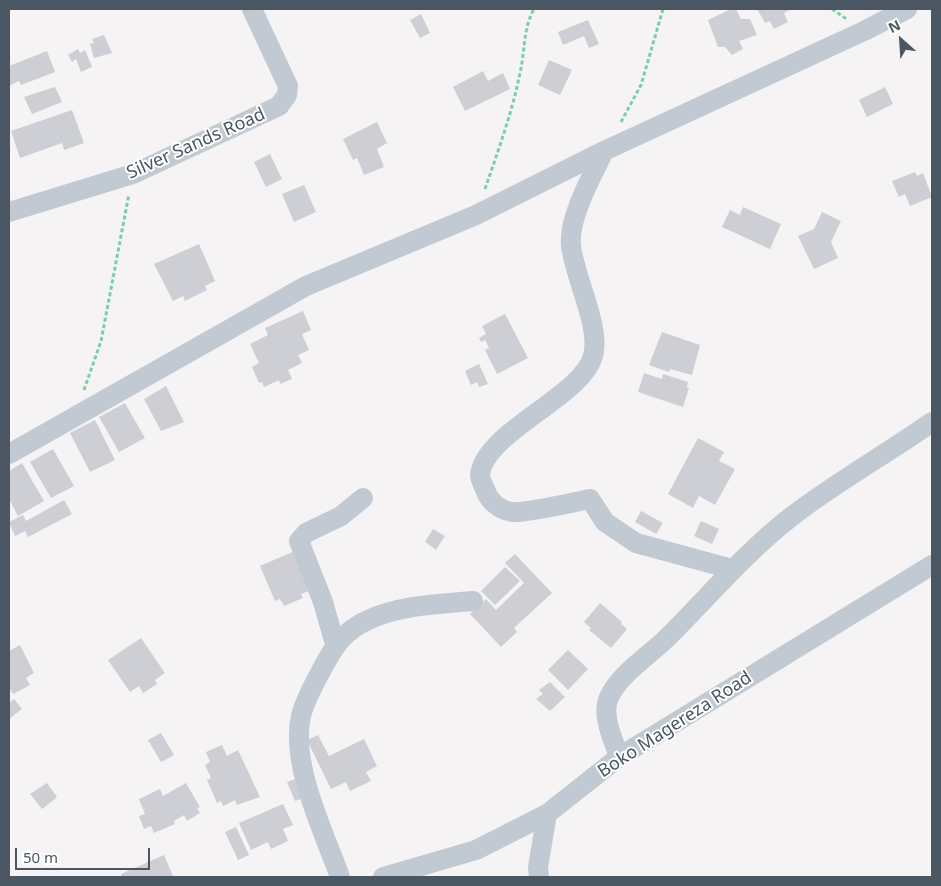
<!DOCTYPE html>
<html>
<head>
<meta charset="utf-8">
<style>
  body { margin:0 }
  #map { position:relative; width:941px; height:886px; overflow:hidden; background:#f5f3f3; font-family:"Noto Sans",sans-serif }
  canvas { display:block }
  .frame { position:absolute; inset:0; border:10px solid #4a5661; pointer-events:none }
  .north { position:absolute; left:876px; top:15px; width:50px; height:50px; -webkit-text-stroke:4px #fff; paint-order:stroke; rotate:334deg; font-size:14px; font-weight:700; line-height:20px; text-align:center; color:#4a5661 }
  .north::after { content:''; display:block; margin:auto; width:18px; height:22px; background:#4a5661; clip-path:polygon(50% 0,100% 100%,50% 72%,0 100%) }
  .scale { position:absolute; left:15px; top:848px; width:135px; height:22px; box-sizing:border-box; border:2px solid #4a5661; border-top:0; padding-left:6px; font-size:15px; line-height:18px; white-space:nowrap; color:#4a5661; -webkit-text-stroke:4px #fff; paint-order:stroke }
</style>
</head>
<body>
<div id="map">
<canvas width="941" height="886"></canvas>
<div class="frame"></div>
<div class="north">N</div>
<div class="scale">50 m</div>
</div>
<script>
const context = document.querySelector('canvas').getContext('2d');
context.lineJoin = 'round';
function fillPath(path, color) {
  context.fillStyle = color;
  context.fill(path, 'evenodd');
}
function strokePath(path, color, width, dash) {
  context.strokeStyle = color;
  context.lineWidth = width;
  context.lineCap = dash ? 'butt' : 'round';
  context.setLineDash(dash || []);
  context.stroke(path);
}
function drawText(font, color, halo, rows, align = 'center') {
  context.font = font + ' "Noto Sans",sans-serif';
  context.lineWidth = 4;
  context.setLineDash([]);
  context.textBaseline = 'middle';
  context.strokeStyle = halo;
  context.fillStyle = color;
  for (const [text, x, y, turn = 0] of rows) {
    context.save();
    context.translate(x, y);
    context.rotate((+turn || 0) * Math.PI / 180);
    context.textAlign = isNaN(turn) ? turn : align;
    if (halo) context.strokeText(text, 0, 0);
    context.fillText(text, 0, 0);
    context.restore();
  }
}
fillPath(new Path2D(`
  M731,9h5l5,10h9l7,16 -18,6 4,8 -11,6 -7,-8h-7l-10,-27z
  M757,9h34l-7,4 4,9 -14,7 -4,-8 -5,2z
  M421,14l9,19 -10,5 -10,-18z
  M588,20l11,24 -10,4 -5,-12 -21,9 -5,-13z
  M104,35l8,18 -18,5 -4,-14 4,-1 -2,-4z
  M78,49l2,4 5,-3 7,17 -11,5 -5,-13 -4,3 -4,-7z
  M47,51l8,21 -34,13 -2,-4 -10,5v-20z
  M549,60l23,10 -12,25 -22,-10z
  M483,71l5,10 15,-8 7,16 -45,22 -12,-24z
  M55,87l7,15 -30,12 -8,-17z
  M885,87l8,17 -26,13 -8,-17z
  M72,110l12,33 -20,7 -2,-7 -42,15 -9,-27z
  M377,122l10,21 -10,6 7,18 -20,8 -7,-17 -4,2 -10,-21z
  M270,154l12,25 -16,8 -12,-25z
  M915,172l2,4 6,-3 9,24 -22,9 -5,-12 -6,3 -7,-16z
  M304,185l12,27 -22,10 -12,-28z
  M743,207l38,17 -11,25 -48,-22 8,-17 10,5z
  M822,212l19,9 -10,21 7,16 -24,11 -16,-33 16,-7z
  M199,244l16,37 -10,5 2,4 -22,11 -2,-5 -10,5 -19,-37z
  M303,311l8,19 -9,4 7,16 -11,5 4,8 -14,7 4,9 -12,5 -1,-4 -15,7 -2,-5 -3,1 -7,-16 7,-4 -9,-19 18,-9 -3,-7z
  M505,314l23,44 -31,16 -12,-24 4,-2 -4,-8 -4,2 -2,-4 7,-4 -4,-8z
  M662,332l38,13 -8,30 -22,-6 -1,3 -20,-7z
  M479,364l9,20 -9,3 -2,-5 -6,3 -6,-14z
  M644,373l18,6 1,-5 25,8 -1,6h2l-6,19 -45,-15z
  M166,386l18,36 -23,9 -17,-32z
  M125,403l20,35 -26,14 -20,-35z
  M95,420l20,40 -25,12 -20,-39z
  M698,438l26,14 -5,9 16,8 -20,36 -16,-9 -6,12 -25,-14z
  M53,449l21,37 -23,12 -21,-36z
  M22,463l22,38 -26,15 -9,-17v-28z
  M64,500l8,14 -44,23 -3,-6 -10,5 -6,-14 14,-7 3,6z
  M641,511l22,12 -7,11 -21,-12z
  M701,521l18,8 -7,15 -18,-8z
  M433,529l12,7 -9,14 -11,-8z
  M297,550l17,39 -13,5 2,4 -19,8 -4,-7 -5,2 -15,-35z
  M515,554l37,39 -38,35 3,4 -16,15 -31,-33 16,-15 10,11 28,-27 -19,-20z
  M505,567l15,14 -25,24 -14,-14z
  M600,603l22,19 -1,2 6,5 -16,19 -22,-18 2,-2 -7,-6z
  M141,638l24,35 -10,7 2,4 -14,9 -4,-7 -9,6 -22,-32z
  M20,645l14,28 -8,5 4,7 -17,9 -3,-5 -1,1v-39z
  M568,650l20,19 -20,21 -20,-20z
  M550,682l15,15 -15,14 -14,-12 7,-5 -4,-4z
  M14,699l8,10 -13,10v-16z
  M161,733l13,22 -13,7 -13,-22z
  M318,735l11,21 35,-17 13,27 -11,6 5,9 -21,10 -4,-9 -15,7 -24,-49z
  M222,745l5,11 11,-6 22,47 -23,8 -2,-5 -12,6 -2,-5 -4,2 -10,-23 4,-2 -6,-13 5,-3 -4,-10z
  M301,777l7,19 -13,5 -8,-19z
  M47,783l10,14 -15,12 -12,-15z
  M186,783l14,24 -3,1 3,5 -13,8 -3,-6 -10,6 1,3 -21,9 -3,-7 -7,3 -5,-13 6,-2 -6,-15 21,-10 3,7z
  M283,804l10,21 -10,4 5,12 -17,8 -3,-7 -17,8 -12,-27z
  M236,827l13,28 -11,5 -13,-28z
  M164,855l9,21 -51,1 -1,-3z`), '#cdcfd5');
strokePath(new Path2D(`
  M832,9l16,11
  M621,122l20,-37 22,-76
  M485,189c13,-38 27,-76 35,-116 5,-21 3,-45 14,-64
  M84,390l17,-49 28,-147`), '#7ad0a6', 3, [4, 2.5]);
strokePath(new Path2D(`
  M604,151c-12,25 -36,67 -33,95 4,33 30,81 22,110 -11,41 -109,76 -113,119 0,4 3,10 5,14 4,13 15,21 27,23 11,2 63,-10 78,-13l15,23 31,21 96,26
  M9,212l124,-38 146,-68 8,-11 1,-9 -36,-77
  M9,454l297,-168 170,-71 128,-64 260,-120 43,-22
  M335,644l-12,-42 -24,-61 7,-8 35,-17 22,-18
  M619,757c-6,-18 -19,-44 -9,-62 13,-24 40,-40 59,-59 40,-40 77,-84 122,-119 45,-35 94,-62 141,-95
  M340,877c-16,-45 -50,-113 -39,-161 4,-16 12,-30 20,-45 12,-23 22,-40 47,-51 32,-15 71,-16 105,-19
  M383,877l93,-27 71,-36 72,-57 313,-192
  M539,877l-1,-10 9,-53`), '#c1cad2', 20);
drawText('18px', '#4a5661', '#fff', [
  ["Silver Sands Road",196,144,-24],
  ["Boko Magereza Road",675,725,-33]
]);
</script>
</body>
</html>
